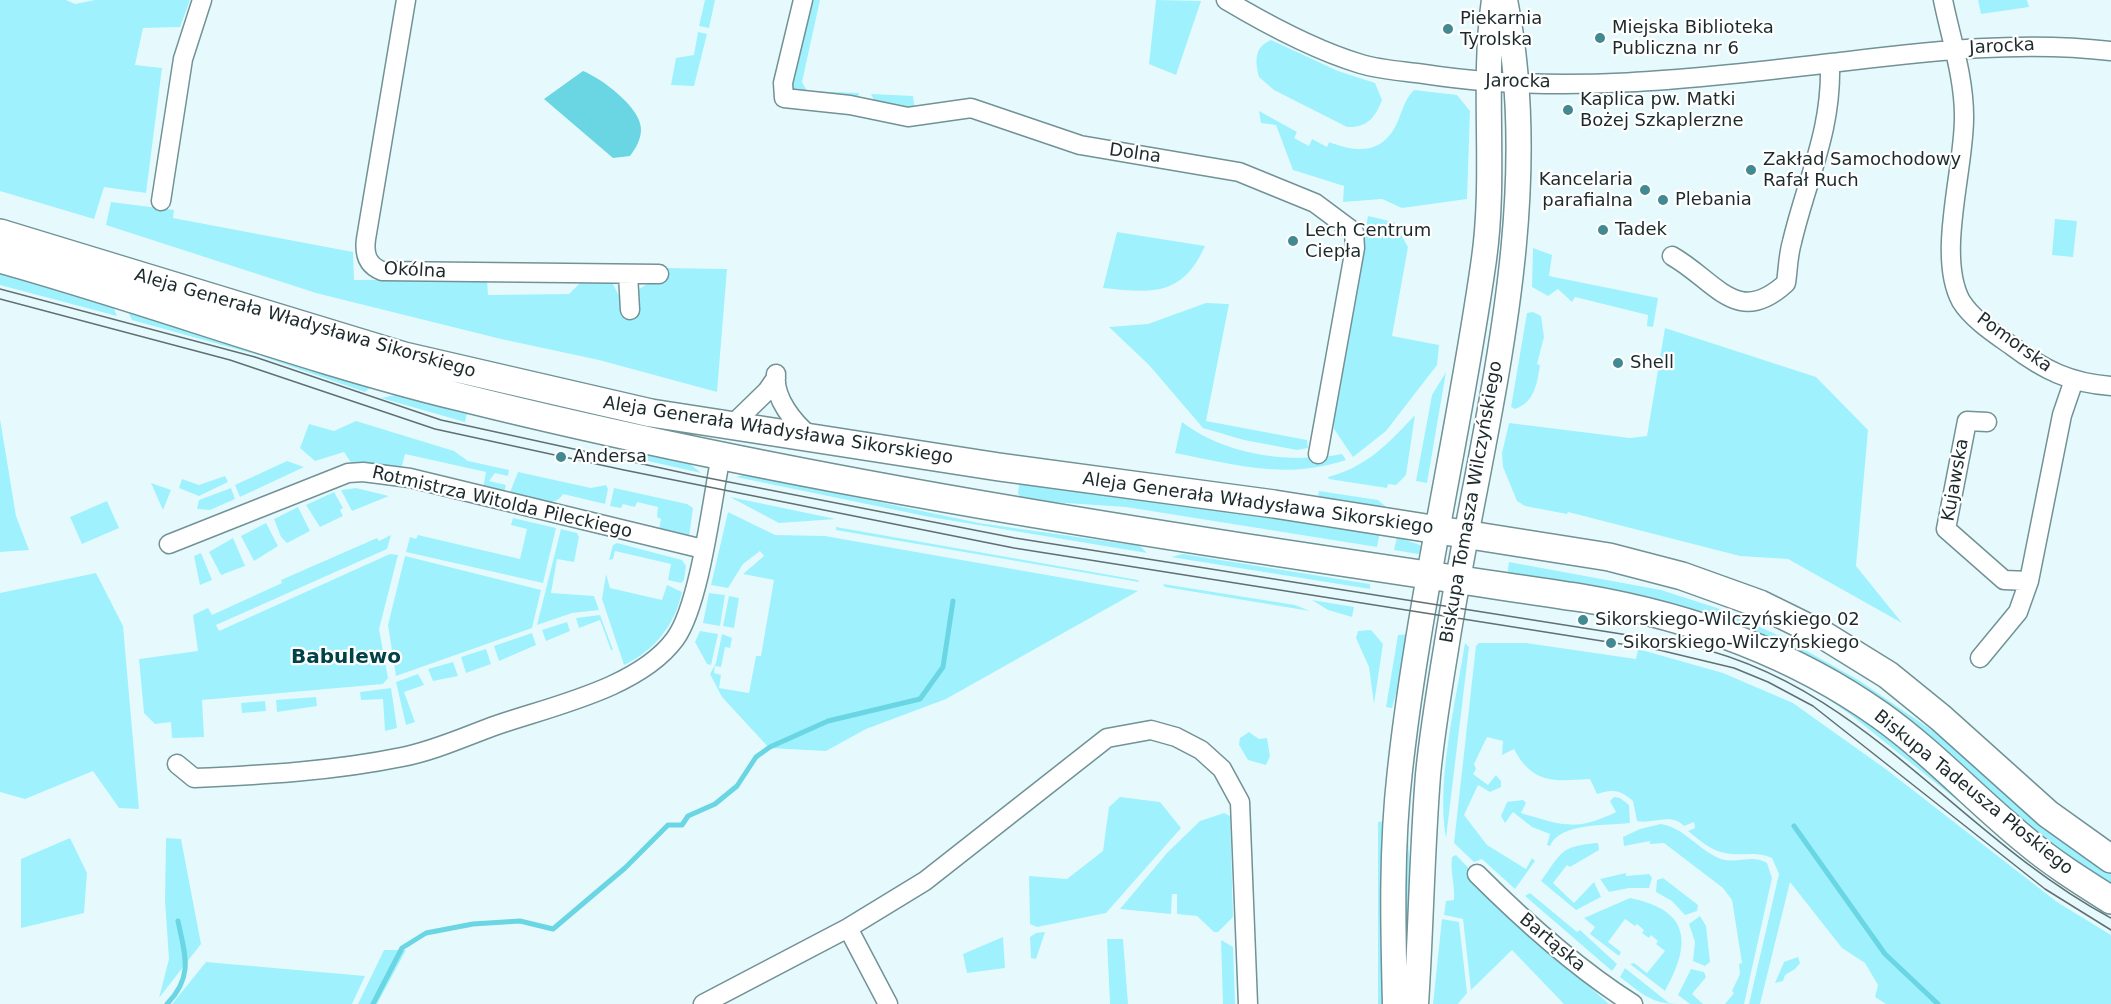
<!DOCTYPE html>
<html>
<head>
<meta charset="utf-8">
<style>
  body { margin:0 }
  canvas { display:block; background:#e6fafd }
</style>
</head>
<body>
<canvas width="2111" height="1004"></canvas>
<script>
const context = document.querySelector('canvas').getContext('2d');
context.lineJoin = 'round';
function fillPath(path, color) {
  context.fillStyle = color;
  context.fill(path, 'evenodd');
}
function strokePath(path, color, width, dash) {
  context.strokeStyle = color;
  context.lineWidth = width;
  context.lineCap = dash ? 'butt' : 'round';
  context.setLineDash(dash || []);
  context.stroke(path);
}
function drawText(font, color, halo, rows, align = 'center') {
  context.font = font + ' "DejaVu Sans",sans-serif';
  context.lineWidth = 4.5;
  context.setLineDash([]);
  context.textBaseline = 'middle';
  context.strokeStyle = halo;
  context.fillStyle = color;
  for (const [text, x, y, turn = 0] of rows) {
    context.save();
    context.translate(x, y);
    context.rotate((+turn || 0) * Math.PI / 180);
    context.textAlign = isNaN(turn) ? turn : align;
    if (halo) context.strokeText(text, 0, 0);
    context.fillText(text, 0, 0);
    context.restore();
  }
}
fillPath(new Path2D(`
  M0,0h66l9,4 20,-4h95l-10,27 -37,1 -8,37 27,3 -16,125 -42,-6 -10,32 -94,-28z
  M705,0h10l-6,28 -10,-2z
  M812,0h8l-18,82 5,9 52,2 -1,5 -62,-3 -4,-8z
  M1156,0l45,1 -25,74 -27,-11z
  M1978,0h49l2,7 -48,7z
  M698,32l9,2 -13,52 -23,-1 5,-27 18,-3z
  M1271,40l67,31 37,12 7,17c-7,18 -15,28 -35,27l-73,-37 -15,-13c-4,-16 -5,-30 12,-37z
  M1414,90l43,5 13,16 -3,88 -65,9 -20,-9 -39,3 1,-16 -51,-16 -17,-45 -15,-2 -2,-12 38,21 -3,6 15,8 3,-7 15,8 2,-5c25,10 51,13 66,-15 7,-13 8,-26 19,-37z
  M871,94l42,2 2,15 -41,-10z
  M111,202l63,8 -1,8 180,34 1,28 133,-1 1,16 81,-1 12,-12 22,-1 10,3 8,16 28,-17 13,-2 2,-13 63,1 -10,123 -118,-32 -98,-21 -185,-46 -210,-68z
  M1368,216l26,6 14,25 -16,89 47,9 -2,20 -51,66 -33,26 -19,-28 -2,-24z
  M2055,219l22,2 -4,36 -21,-2z
  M1117,232l88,14c-23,51 -53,47 -102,42z
  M1533,248l19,7 -3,21 109,22 -5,29 -6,-1 1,-11 -73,-18 -3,5 -14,-13 -10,7 -16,-9z
  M0,270l112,34 5,12 -117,-31z
  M1206,303l23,1 -23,117 101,19 1,8 -11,2 -53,-10 -41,-12 -54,-63 -40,-38 39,-3z
  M128,312l247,72 -10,8 -107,-37 -126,-35z
  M1533,312l8,4 3,21 -7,27 3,1c-3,18 -5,37 -25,44l-4,-2 16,-94z
  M1665,328l151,49 52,53 -12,136 46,57 -114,-64 -48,-3 -172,-44 -1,2 -42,-8 -8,-5 -14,-34 -1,-14 7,-30 121,15 17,-2z
  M1446,372l-19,111 -11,-2 16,-86z
  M395,395l72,19 -2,8 -84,-24z
  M1415,415l-9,60 -10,10 -8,-1 -1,4 -58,-9 -1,-2c39,-10 61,-34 87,-62z
  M0,419l16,97 13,34 -29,2z
  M356,421l98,30 14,10 41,9 -1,6 -13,-3 -6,8 17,4 -2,8 -21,-5 3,-16 -81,-18 -3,12c-14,2 -34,-3 -50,-2l-8,-12 -29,9 -15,-13 9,-24 25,7z
  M1182,422c43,33 107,42 160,32l4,6c-62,20 -108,5 -171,-7z
  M636,451l52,11 13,11 -66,-15z
  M287,461l17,6 -64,30 -5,-12z
  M518,472l73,16 15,-3 2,4 -3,15 -42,-10c-10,17 -38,4 -54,1z
  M746,474l233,49 161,23 7,7 -217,-36 -194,-40z
  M225,476l3,6 -29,14 -20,-8 3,-9 17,6z
  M1026,481l354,51 -3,15 -251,-40 -105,-7 -3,-7 1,-8z
  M151,483l20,7 -8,20z
  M231,488l4,11 -25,11 -13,-1 2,-9z
  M356,488l33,8 -37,15 -11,-21z
  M614,488l73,16 6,4 -4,29 -30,-7 2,-11 -4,-2 1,-10 -21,-5 -2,5 -12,-3 -2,4 -11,-2z
  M1319,491l59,9 7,6 -2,7 -65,-17z
  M334,492l9,16 -3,2 3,6 -23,11 -14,-22z
  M730,497l106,22 -57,4z
  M107,501l12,27 -37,16 -12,-27z
  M298,507l12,24 -23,12 -6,-6 -7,-18z
  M728,512l47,23 50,1 313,55 -192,108 -80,30 -40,22 -57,-3 -47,-51 -12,-23 6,-11 6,-29 10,4 -2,10 -5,-1 -4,20 -6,-1 -1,7 7,2 -2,13 30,5 7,-37h5l13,-76 -31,-6 21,-18 -4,-5 -17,13 -15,24 -17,-3z
  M513,518l43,10 -13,55 -137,-31 4,-15 6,2 2,-4 102,24 7,-30 -16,-4z
  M266,523l12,23 -24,15 -13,-25z
  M836,527l302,53 1,2 -303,-52z
  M561,529l16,4 2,4 -5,25 -17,-3 -6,34 43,3 5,14 -27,3 -35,12z
  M391,535l-4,14 -171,76 3,6 171,-77 8,1 -19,74 9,49 -5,6 -181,16 2,37 -32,1 -1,-16 -16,2 -11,-11 -5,-54 59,-8 -5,-36 15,-7 4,7 70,-32 -1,-3 96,-42 2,3z
  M1397,537l23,8 2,6 -4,3 -24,-4z
  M233,538l12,28 -24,9 -12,-23z
  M617,543l65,17 4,6 -2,14 -3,3 -13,-3 3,-16 -56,-13 -2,8 -4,1 4,-15z
  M201,553l11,27 -12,5 -6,-29z
  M1183,554l187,30v5l-199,-32z
  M405,556l136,34 -9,38 -136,48 -8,-51z
  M1509,562l152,28 59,19 62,28 78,44 99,68 152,123v15l-62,-41 -212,-171 -330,-100z
  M96,573l27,53 16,183 -20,-1 -26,-37 -68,28 -25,-7v-199z
  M606,574l4,14 52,12 5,-15 15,7c-7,33 -28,59 -58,73l-22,-66z
  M1163,584l132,21 15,6 -145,-24z
  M709,593l16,2 -5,31 -17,-3z
  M729,596l10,2 -5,30 -11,-2z
  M1312,600l42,7 -2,10 -24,-7z
  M600,615l13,35h-2l-11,-30 -21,8 -3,-10z
  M567,622l3,9 -24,10 -4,-11z
  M1371,630l12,14 -9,60 -5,-37 -13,-29 2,-7z
  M700,631l18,3 -7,31 -4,-1 -12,-22z
  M532,633l4,12 -37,16 -5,-15z
  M1409,634l-3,23 -14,51 -6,-1 12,-72z
  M1465,643l4,4 -23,191c-10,-57 10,-137 19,-195z
  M1479,643h47l110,16 2,-10 85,24 70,30 94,67 170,132 54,33v69h-225l-11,-7 3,-12 -13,-22 -23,-15 -52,-66 -30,122h-11l30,-130 -7,-16c-18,-8 -30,-1 -47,-5 -14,-2 -27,-14 -37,-22l7,-3 -1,-6 -10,4c-13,-14 -33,-1 -47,-5l-4,-20c-13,-11 -20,-12 -36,-7l-7,-15c-35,2 -57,6 -76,-30l-12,6 1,-14 -16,-4 -13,27 2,5 -3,5 15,11 8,-10 5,6v6l-11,5 -12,-7 -14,30 23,30 39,24 6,-11 3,3 -20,28 -33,-30 -8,3 -20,-19 22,-197z
  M486,649l5,15 -25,9 -5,-16z
  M453,662l5,14 -25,5 -5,-12z
  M418,674l6,11 -20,7 11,30 -9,3 -10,-43z
  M391,688l6,40 -12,3 -2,-32 -22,1 -1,-8z
  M1819,690l82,54 86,80 -136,-109 -33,-23z
  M316,697l1,9 -40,6 -1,-12z
  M265,701l1,10 -24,2 -1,-10z
  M1249,732l10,7 8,-1 3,18 -4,9 -18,-5 -9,-15 1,-7z
  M1120,797l40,5 21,26 -75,85 -69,14 -7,-3 -1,-48 38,3 36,-28 6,-44z
  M1614,797l6,1 9,7 1,18c-23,3 -70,-1 -80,23l-3,-1 3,-11 -18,-7 -19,-15 -8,11 -4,-7 6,-14 16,-2 3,3 -5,10c41,12 54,19 95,-1l-6,-11z
  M1224,813l6,3 3,101 -15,15h-4l-17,-16 -20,-2v-20h-5l-1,20 -51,-5 47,-56 33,-32z
  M1386,821l-1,183h-7v-182z
  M1661,824c24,4 37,26 60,35 16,5 31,-5 46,4l5,15 -28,126h-19l9,-11 -2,-2 8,-17 -1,-10 3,-1 -10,-63 -9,-12 -59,-45 -14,1v-3l-26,5 -1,-9 17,-8z
  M70,838l17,35 -3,40 -63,15v-69z
  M166,838l15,1 20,105 -42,54 10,-39 -4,-58z
  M1405,838h3l4,65 -5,87 -4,-60z
  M1598,843l1,7 -29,17 -3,-2 -14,18 21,20 20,-21 7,15 -25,13 -35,-29c21,-29 19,-35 57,-38z
  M1456,855l19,20 -5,6 139,123h-45l-52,-54 -41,40 -8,-71 -19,-4 2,-14 8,-1c1,-16 -4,-27 -2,-43z
  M1626,873v3l23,-2 3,4 -3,10h-20l-20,4 -9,-13z
  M1663,878l35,27 -1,6 -12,4 -13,-14 -16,-9 1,-12z
  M1530,893l47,39 3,-2 37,34 -5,7 -87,-75z
  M1630,898c60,12 62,45 35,93l-35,-27 4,-1 13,10 18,-22 -9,-7 2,-3 -7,-6 -2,3 -7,-5 2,-3 -7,-6 -2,2 -10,-7 -17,23 13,10 -2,4 -29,-22 5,-7 -11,-9z
  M1700,916l6,10 4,36 -5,4 -12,-5 2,-19 -6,-18z
  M1442,919l17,3 8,71 -9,11h-25z
  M1045,932l-9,27 -5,-1 -1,-21 6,-4z
  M1003,937l2,31 -38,5 -4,-19z
  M1107,939h16l5,65h-18z
  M1221,940l12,7 2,57h-12z
  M384,950h22l-29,54h-19z
  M1798,957l2,6 -5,6 -10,6 -2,6 -8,2 9,-21z
  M206,962l159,14 -13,28h-180z
  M1625,968l44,35 8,1c-26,0 -37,-12 -57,-27z
  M1691,969l13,3 2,5 -14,17 11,10h-13l-12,-9z`), '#9ff2fd');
fillPath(new Path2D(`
  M583,71c18,7 59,37 58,59 0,9 -5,18 -11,26l-17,2 -69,-59z`), '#6ad5e3');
strokePath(new Path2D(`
  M1794,826l91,128 53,50
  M167,1004c27,-28 18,-49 11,-83
  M373,1004l29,-56 24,-15 47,-9 47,-3 33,8 72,-61 43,-43h14l6,-9 27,-12 22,-18 19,-29 14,-10 58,-26 92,-22 23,-32 10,-66`), '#6ad5e3', 5);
const minor = new Path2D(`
  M406,0l-40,239c-2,15 1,26 16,32l277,3
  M803,0l-20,83 1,15 66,7 58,12 63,-9 109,37 159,27 76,31 39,29 1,16 -37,206
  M1226,0c42,25 88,50 135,64 20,6 42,7 63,10 134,21 273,5 407,-11 94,-11 186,-23 280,-12
  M1943,0c8,39 21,77 21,116 1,51 -28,139 -3,185 11,18 34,33 51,45 32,24 58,37 99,40
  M161,201l22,-142 19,-59
  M1672,256c44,25 65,72 114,27 2,-13 2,-28 6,-41 15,-64 40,-110 38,-179
  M628,274l2,36
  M776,374c-3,24 18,49 35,63
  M1987,422l-20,-1 -21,108 58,51 25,1
  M730,427l37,-36 9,-13
  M169,544l179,-71 15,-1 47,6 293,71
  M1980,658l38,-46 11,-31 33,-166 12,-35
  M177,764l17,14c69,-3 140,-7 208,-21 32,-6 64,-21 95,-32 55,-19 142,-37 178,-86 25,-34 37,-139 46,-184
  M1477,874c48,48 99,94 156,130
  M848,928l40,76
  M703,1004l145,-76 77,-47 182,-143 44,-8 25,7 25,13 21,19 18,33 8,202`);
const tertiary = new Path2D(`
  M1395,1004c-2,-78 -4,-156 5,-234 19,-172 60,-340 84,-511 12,-86 -2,-174 10,-259
  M1416,1004c5,-76 6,-153 12,-229 4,-42 11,-84 18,-126 33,-213 102,-433 59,-649`);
const secondary = new Path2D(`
  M0,233l404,123 247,57 348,54 275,37 335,53 73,19 78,28 65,32 63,39 53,43 107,96 63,45
  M0,259c154,43 305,100 460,138 369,92 746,145 1122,201 106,18 209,54 298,117 52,37 96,85 145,125 27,23 56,41 86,60`);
strokePath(minor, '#719296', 21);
strokePath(tertiary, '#719296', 27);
strokePath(secondary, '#719296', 30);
strokePath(minor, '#fff', 18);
strokePath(tertiary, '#fff', 24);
strokePath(secondary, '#fff', 27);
strokePath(new Path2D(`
  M0,289l255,68 186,63 252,55 322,63 657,104c186,33 282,192 439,276
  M0,299l230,61 205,69 189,41 390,78 645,102 75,18 34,14 45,24 232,183 66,41`), '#606f72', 1.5);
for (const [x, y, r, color] of [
  [1448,29,6,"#428992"],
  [1600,38,6,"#428992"],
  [1568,110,6,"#428992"],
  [1751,170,6,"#428992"],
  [1645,190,6,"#428992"],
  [1663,200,6,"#428992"],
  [1603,230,6,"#428992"],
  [1293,241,6,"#428992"],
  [1618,363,6,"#428992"],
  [561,457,6,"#428992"],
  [1583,620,6,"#428992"],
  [1611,643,6,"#428992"]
]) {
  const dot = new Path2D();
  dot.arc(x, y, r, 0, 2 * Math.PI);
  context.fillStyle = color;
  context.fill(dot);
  strokePath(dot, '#fff', 2);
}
drawText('18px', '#1d2a2c', '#fff', [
  ["Piekarnia",1460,19],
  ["Tyrolska",1460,40],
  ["Miejska Biblioteka",1612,28],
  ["Publiczna nr 6",1612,49],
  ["Kaplica pw. Matki",1580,100],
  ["Bożej Szkaplerzne",1580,121],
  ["Zakład Samochodowy",1763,160],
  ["Rafał Ruch",1763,181],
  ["Kancelaria",1633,180,"right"],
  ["parafialna",1633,201,"right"],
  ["Plebania",1675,200],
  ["Tadek",1615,230],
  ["Lech Centrum",1305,231],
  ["Ciepła",1305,252],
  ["Shell",1630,363],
  ["Andersa",573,457],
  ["Sikorskiego-Wilczyńskiego 02",1595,620],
  ["Sikorskiego-Wilczyńskiego",1623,643]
], 'left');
drawText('18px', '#1d2a2c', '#fff', [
  ["Jarocka",2002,47,-3],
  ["Jarocka",1518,82,1],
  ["Dolna",1135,154,8],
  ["Okólna",415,271,3],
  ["Aleja Generała Władysława Sikorskiego",305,324,16],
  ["Pomorska",2014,343,36],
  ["Aleja Generała Władysława Sikorskiego",778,431,9],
  ["Kujawska",1956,480,-80],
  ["Biskupa Tomasza Wilczyńskiego",1472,502,-80],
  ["Rotmistrza Witolda Pileckiego",502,503,13],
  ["Aleja Generała Władysława Sikorskiego",1258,504,8],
  ["Biskupa Tadeusza Płoskiego",1973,793,39],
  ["Bartąska",1552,943,40]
]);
drawText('bold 20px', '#004248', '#fff', [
  ["Babulewo",346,658]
]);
</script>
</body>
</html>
